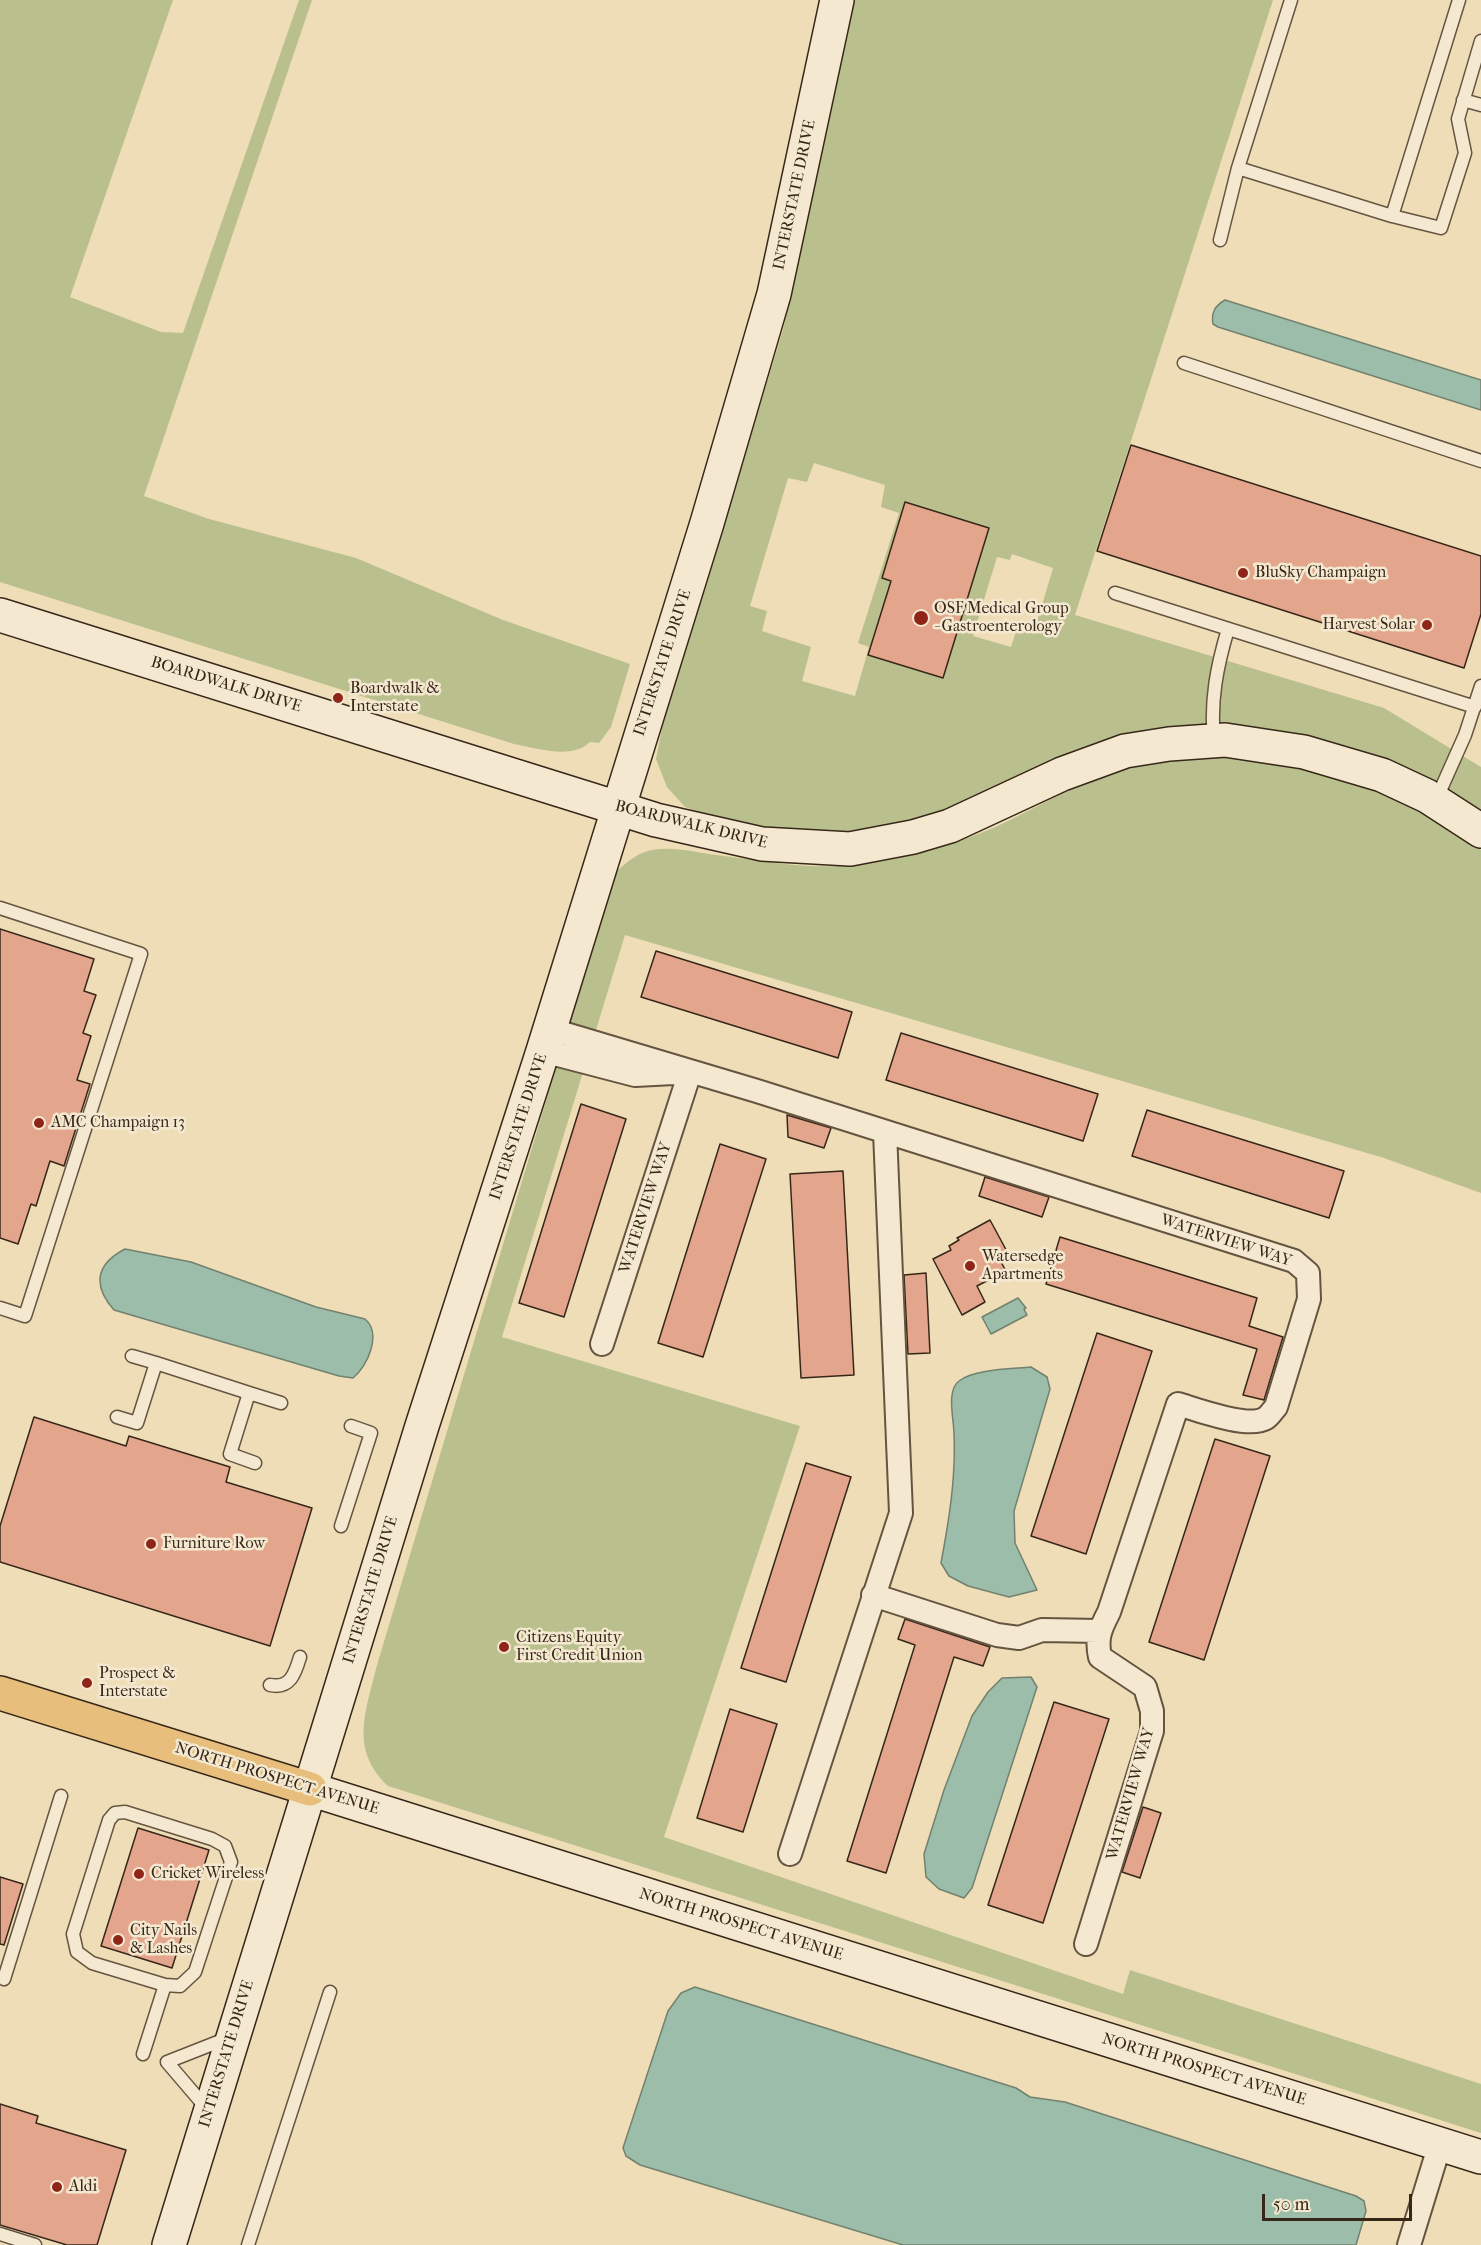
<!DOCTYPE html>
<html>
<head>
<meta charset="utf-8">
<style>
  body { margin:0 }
  #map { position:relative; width:1481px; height:2245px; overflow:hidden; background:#eeddb6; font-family:"IM FELL French Canon",serif }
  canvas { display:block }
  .scale { position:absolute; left:1262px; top:2194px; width:150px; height:27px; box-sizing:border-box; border:3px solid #372719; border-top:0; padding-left:8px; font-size:18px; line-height:21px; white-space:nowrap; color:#372719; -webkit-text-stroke:4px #f4e9d0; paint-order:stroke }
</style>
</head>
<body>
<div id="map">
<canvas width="1481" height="2245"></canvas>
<div class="scale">50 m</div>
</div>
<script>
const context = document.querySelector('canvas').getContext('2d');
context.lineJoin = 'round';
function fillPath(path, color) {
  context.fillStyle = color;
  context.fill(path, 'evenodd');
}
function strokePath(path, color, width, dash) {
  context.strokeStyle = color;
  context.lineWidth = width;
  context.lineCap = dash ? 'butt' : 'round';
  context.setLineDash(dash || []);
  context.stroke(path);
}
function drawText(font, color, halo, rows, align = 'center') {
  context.font = font + ' "IM FELL French Canon",serif';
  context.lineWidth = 5;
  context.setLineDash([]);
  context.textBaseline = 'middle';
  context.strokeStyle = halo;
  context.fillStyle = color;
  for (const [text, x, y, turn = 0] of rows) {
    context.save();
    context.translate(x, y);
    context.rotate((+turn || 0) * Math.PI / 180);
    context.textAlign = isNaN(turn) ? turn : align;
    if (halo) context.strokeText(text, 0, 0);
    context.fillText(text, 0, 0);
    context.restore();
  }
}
fillPath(new Path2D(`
  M0,0h173l-103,297 91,35 22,1 116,-333h13l-168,496 65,23 147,39 147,62 127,44 -19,63 -12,16 -9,-1c-18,18 -54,6 -76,2l-514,-162z
  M854,0h419l-198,615 309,93 97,59v47l-86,-49 -47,-19 -126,-18 -343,105h-92l-56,-9 -46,-17 -18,-20 -11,-28 7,-36 120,-393zM814,463l71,22 -4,22 18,6 -41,130 11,4 -14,49 -53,-15 9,-34 -49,-16 5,-20 -17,-5 38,-128 19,4zM905,502l84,26 -46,150 -74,-23 22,-74 -9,-3zM1012,554l41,14 -18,61 -17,-4 -7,22 -38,-11 24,-79 13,3z
  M1244,757c91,12 163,37 237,93v343l-97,-35 -759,-223 -123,402 298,89 -136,411 459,157 7,-24 351,114v49l-1093,-347c-39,-37 -22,-75 -11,-121l237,-791c9,-9 22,-20 34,-23 20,-6 48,1 68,4 41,5 82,13 123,11 52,-3 106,-18 154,-38 38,-17 72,-39 111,-53 45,-15 93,-17 140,-18z`), '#bac08d');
const water = new Path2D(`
  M1225,300l256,80v30l-263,-83 -5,-3c-2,-12 2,-18 12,-24z
  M125,1249l66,13 125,45 49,12c17,14 3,47 -12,59l-14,-2 -225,-66c-22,-25 -18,-46 11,-61z
  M1018,1298l8,10 -2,1 3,6 -36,19 -9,-17z
  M1031,1367l16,10 3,12 -36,122 1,32 22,47 -28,7 -41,-11 -19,-10 -8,-13c8,-43 15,-85 13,-129 0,-14 -8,-44 5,-53 15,-12 54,-12 72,-14z
  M1031,1677l6,10 -65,201 -8,10 -25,-9 -13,-12 -2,-23 20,-64 28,-74 16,-24 14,-14z
  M695,1987l321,101 14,9 35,5 291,94 8,5 2,10 -10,34h-453l-263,-80 -14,-9 -3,-8 45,-137 13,-18z`);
fillPath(water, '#9bbda9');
strokePath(water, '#73816f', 1.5);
const building = new Path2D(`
  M1131,445l350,111v58l-17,54 -367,-117z
  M905,502l84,26 -46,150 -75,-23 23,-74 -9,-3z
  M0,929l94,30 -10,32 12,4 -13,38 8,3 -14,44 13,4 -26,82 -14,-5 -14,45 -5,-2 -13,40 -18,-6z
  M656,951l196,61 -14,46 -197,-61z
  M901,1033l197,61 -15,47 -197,-61z
  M581,1104l45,15 -62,198 -45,-14z
  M1147,1110l197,61 -15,47 -197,-62z
  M787,1115l44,13 -7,20 -36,-11z
  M720,1144l46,15 -63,198 -45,-14z
  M843,1171l11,204 -53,3 -11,-204z
  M985,1177l64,20 -7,20 -63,-21z
  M990,1220l20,37 -9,5 5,9 -29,15 8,16 -23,13 -29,-56 18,-9 -2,-4 10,-6 -2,-2z
  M1060,1237l197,61 -8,28 34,11 -19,63 -21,-5 14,-46 -211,-65z
  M926,1273l4,80 -22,1 -4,-79z
  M1097,1333l55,18 -66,203 -55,-18z
  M34,1417l92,29 3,-10 101,31 -4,15 86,26 -42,138 -270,-84v-36z
  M1215,1439l55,17 -66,204 -55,-18z
  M806,1463l45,14 -65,205 -45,-14z
  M905,1619l85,28 -7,19 -29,-9 -68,216 -39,-12 68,-216 -17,-6z
  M1054,1702l55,17 -66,204 -55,-18z
  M730,1709l47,15 -34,108 -46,-14z
  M1143,1807l18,6 -21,65 -18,-6z
  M138,1828l71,22 -37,118 -71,-22z
  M0,1877l23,7 -19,61 -4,-1z
  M0,2104l38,12 -2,7 90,27 -29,95h-30l-67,-20z`);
fillPath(building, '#e3a58b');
strokePath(building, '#372719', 1.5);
const lane = new Path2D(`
  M1459,0l-67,216 49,12 24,-75 -7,-34 23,-78
  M1463,100l18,5
  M1238,168l154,48
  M1220,240l18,-72 53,-168
  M1184,363l297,98
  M1115,593l360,114
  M1214,739c-4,-38 3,-73 14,-110
  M1436,800l29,-65 16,-49
  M0,908l141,46 -116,362 -25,-8
  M156,1363l93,30
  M117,1417l20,6 19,-60 -24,-7
  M255,1463l-25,-9 19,-61 32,10
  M341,1526l30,-93 -20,-7
  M270,1685c20,4 25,-11 30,-28
  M4,1979l57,-183
  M143,2054l22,-69 15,1 15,-14 36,-110 -6,-16 -13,-7 -87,-27 -10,1 -6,7 -36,114 4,18 15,11 73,22
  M208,2110l-41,-48 61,-24
  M0,2234l35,11
  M248,2245l82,-253`);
const street = new Path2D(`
  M549,1029l208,62 537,170 14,12 1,26 -33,108c-3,3 -6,8 -10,11 -17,11 -68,-8 -88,-14l-69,208c-9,17 -13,27 -9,45l45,30 7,24v20l-66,213
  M543,1051l92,24 39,-2
  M602,1344l88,-272
  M873,1595l124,40 22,3 23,-8 57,1
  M790,1854l111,-341 -16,-381
  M1409,2245l31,-101`);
const secondary = new Path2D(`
  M0,615l656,205 106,24 88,5 63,-12 37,-11 112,-52 63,-23 44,-7 56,-4 79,12 78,23 45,21 54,35
  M310,1789l1171,368
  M169,2245l253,-819 121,-375 164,-528 67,-229 63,-294`);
const primary = new Path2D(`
  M0,1693l310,96`);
strokePath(lane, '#655440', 15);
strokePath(street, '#655440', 26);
strokePath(secondary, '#372719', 36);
strokePath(primary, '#372719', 36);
strokePath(lane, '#f4e9d0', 12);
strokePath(street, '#f4e9d0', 22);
strokePath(secondary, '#f4e9d0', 33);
strokePath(primary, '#e7be7b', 33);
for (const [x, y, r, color] of [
  [1243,573,6,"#8f2418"],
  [921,618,8,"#8f2418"],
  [1427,625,6,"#8f2418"],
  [338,698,6,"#8f2418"],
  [39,1123,6,"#8f2418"],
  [970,1266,6,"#8f2418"],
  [151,1544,6,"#8f2418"],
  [504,1647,6,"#8f2418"],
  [87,1683,6,"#8f2418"],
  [139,1874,6,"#8f2418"],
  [118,1940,6,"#8f2418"],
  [57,2187,6,"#8f2418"]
]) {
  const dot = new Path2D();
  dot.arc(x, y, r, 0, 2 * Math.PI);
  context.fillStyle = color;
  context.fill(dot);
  strokePath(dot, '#f4e9d0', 2);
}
drawText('16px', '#372719', '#f4e9d0', [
  ["INTERSTATE DRIVE",795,195,-78],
  ["INTERSTATE DRIVE",663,663,-72],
  ["BOARDWALK DRIVE",226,685,17],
  ["BOARDWALK DRIVE",691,825,14],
  ["INTERSTATE DRIVE",519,1127,-72],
  ["WATERVIEW WAY",646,1208,-72],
  ["WATERVIEW WAY",1226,1241,18],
  ["INTERSTATE DRIVE",371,1590,-73],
  ["NORTH PROSPECT AVENUE",277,1779,17],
  ["WATERVIEW WAY",1131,1794,-74],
  ["NORTH PROSPECT AVENUE",741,1925,17],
  ["INTERSTATE DRIVE",227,2054,-73],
  ["NORTH PROSPECT AVENUE",1204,2070,17]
]);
drawText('16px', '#372719', '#f4e9d0', [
  ["BluSky Champaign",1255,573],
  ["OSF Medical Group",934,609],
  ["- Gastroenterology",934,627],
  ["Harvest Solar",1415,625,"right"],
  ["Boardwalk &",350,689],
  ["Interstate",350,707],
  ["AMC Champaign 13",51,1123],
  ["Watersedge",982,1257],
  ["Apartments",982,1275],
  ["Furniture Row",163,1544],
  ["Citizens Equity",516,1638],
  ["First Credit Union",516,1656],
  ["Prospect &",99,1674],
  ["Interstate",99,1692],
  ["Cricket Wireless",151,1874],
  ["City Nails",130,1931],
  ["& Lashes",130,1949],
  ["Aldi",69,2187]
], 'left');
</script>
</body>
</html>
